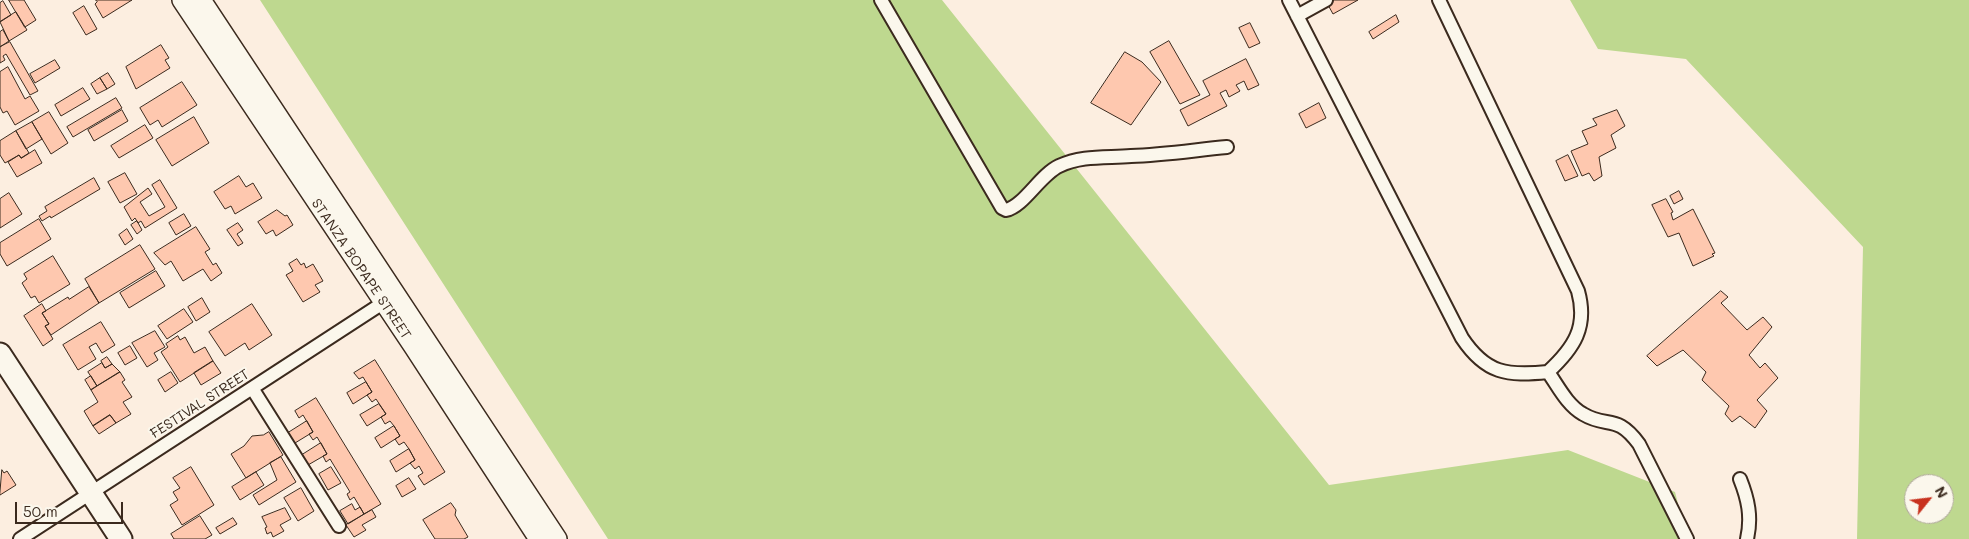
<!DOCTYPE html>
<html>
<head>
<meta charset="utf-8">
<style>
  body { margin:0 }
  #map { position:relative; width:1969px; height:539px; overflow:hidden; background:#fceee0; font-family:Mali,sans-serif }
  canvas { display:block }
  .north { position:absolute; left:1904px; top:474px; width:50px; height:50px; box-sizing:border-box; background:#fbf7ec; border:1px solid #aea59a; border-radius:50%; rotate:61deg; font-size:14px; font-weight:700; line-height:20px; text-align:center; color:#3b2a1e }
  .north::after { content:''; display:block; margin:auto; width:18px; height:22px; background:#c8321e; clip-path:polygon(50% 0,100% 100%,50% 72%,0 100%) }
  .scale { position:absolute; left:15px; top:502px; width:108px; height:22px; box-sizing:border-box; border:2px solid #3b2a1e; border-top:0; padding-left:6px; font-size:15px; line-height:18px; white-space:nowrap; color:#3b2a1e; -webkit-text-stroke:4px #fbf7ec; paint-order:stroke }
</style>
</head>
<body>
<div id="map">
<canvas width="1969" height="539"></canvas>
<div class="north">N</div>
<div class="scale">50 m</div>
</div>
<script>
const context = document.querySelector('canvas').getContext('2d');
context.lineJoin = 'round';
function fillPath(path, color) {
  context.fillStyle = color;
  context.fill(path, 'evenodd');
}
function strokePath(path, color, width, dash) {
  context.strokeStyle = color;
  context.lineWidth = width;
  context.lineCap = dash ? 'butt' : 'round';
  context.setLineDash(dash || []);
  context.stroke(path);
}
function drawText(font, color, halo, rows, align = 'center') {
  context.font = font + ' Mali,sans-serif';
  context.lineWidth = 4;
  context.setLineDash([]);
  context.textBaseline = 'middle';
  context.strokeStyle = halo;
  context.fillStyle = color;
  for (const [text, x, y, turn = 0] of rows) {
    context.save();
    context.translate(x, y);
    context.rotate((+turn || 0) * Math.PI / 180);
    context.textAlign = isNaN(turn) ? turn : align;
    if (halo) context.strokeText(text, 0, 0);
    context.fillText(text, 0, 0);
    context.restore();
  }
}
fillPath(new Path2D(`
  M260,0h682l387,485 239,-35 107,42 12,47h-1079z
  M1570,0h399v539h-112l6,-292 -177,-188 -88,-10zM1914,484h30v30h-30z`), '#bed88f');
const building = new Path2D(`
  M9,0h15l12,20 -11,7z
  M96,0h36l-29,18 -8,-14 2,-2z
  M1333,0h25l-25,14 -6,-11z
  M3,1l8,14 -11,7v-19z
  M84,6l13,23 -11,6 -13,-22z
  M16,12l11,18 -18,11 -9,-19z
  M1396,15l3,7 -26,17 -4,-7z
  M1250,23l10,20 -11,5 -10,-20z
  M3,30l6,11 -9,6v-15z
  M1169,41l31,54 -20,9 -30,-52z
  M10,42l28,49 -8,4 -24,-41 -3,2 2,4 -5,3v-16z
  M161,45l8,13 -4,2 5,8 -34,21 -10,-22z
  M1125,52l17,10 19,20 -30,43 -40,-22z
  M1246,59l13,26 -11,5 -4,-9 -8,4 4,6 -11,6 -3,-7 -6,3 7,13 -39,20 -8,-16 30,-15 -7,-14z
  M55,60l5,8 -25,15 -5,-9z
  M8,67l17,32 5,-3 9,15 -24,14 -8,-14 -4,2 -3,-6v-35z
  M108,73l7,11 -8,5 -7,-11z
  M100,78l7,11 -10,5 -6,-10z
  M182,82l15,23 -35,22 -4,-7 -8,5 -10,-17z
  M83,88l7,11 -29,17 -6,-11z
  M116,98l6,10 -49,29 -6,-10z
  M1319,103l7,15 -20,10 -7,-14z
  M122,110l6,11 -34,20 -6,-11z
  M1617,110l8,16 -14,9 5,13 -17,9 3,19 -8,5 -5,-8 -7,3 -11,-25 17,-7 -6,-13 15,-6 -4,-6z
  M49,112l19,31 -17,11 -19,-32z
  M194,117l15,26 -37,23 -16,-26z
  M32,122l10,17 -16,10 -10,-18z
  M145,125l8,13 -34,20 -8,-12z
  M16,131l13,22 -8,5 -2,-3 -14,8 -5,-8v-14z
  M35,150l7,13 -25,14 -9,-15 11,-7 2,3z
  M1568,155l10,21 -13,5 -9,-20z
  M125,173l12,21 -17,9 -12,-21z
  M239,176l7,11 7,-4 9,15 -27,16 -4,-8 -6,3 -11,-17z
  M94,178l6,11 -49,29 -1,-2 -8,5 -3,-5 8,-5 -2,-4z
  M160,180l17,28 -32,20 -4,-7 -3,2 -3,-5 -3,3 -8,-14 24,-19 4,6 -12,8 9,14 16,-9 -13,-22z
  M1679,191l4,8 -9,5 -4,-8z
  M9,193l13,21 -22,14v-29z
  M1666,199l7,13 -2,1 2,7 20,-11 22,44 -3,1 2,2 -21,10 -14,-33 -11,4 -16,-32z
  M277,210l8,6 2,-1 6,10 -17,11 -3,-6 -7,4 -8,-12z
  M184,214l7,12 -15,9 -7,-12z
  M39,219l12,20 -44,27 -7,-12v-11z
  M137,221l5,9 -5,4 -6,-9z
  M238,223l5,7 -6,4 6,9 -5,3 -11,-16z
  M196,227l14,22 -5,3 8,13 3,-2 6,10 -11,8 -8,-12 -20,12 -12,-20 -6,4 -11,-12z
  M127,229l6,10 -8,6 -6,-10z
  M140,245l15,24 -56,34 -14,-24z
  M53,256l17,28 -31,19 -4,-7 -4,2 -9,-15 5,-4 -3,-5z
  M297,259l4,6 3,-2 2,5 7,-4 10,17 -8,4 5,7 -17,10 -17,-27 7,-4 -4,-7z
  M156,271l9,15 -36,22 -9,-15z
  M89,287l10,16 -48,32 -6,-9 4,-2 -7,-11 26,-16 1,2z
  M1721,291l7,6 -7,6 26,27 16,-13 9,10 -23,28 11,13 5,-5 13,15 -21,22 10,11 -12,17 -15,-12 -8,6 -7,-8 4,-8 -27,-26 4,-8 -23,-22 -26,16 -10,-10z
  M202,298l8,14 -14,9 -8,-14z
  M42,304l4,7 -4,2 7,11 -4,2 8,13 -10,7 -19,-30z
  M252,304l20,31 -23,15 -4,-7 -20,13 -16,-24z
  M184,309l9,13 -26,17 -9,-13z
  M101,322l14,23 -13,8 -6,-10 -7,4 7,12 -18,11 -15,-25z
  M155,331l10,16 -11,6 4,7 -11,7 -15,-24z
  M178,336l2,4 5,-3 9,16 11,-6 8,14 -33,21 -19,-30 7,-5 -2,-3z
  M130,346l7,12 -12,7 -7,-12z
  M107,357l5,7 -7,4 -4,-7z
  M375,360l70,112 -21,13 -6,-9 5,-3 -4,-7 -4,3 -5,-6 5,-3 -6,-11 -5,-7 -5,3 -4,-6 5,-3 -6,-10 -4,-5 -5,3 -4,-7 5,-3 -10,-15 -4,3 -5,-7 5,-3 -9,-15 -4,2 -5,-6z
  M213,361l8,12 -20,12 -7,-12z
  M102,363l3,5 7,-4 8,8 -23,14 -9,-14z
  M120,372l5,8 -3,2 10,15 -9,5 8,12 -15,9 -6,-8 -17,11 -9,-15 14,-9 -7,-12z
  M171,372l7,11 -13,9 -7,-12z
  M91,376l6,10 -6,4 -6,-10z
  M366,382l6,10 -19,12 -6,-11z
  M316,398l65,106 -17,10 -10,-17 -4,3 -3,-6 3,-2 -20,-33 -4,3 -3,-6 4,-2 -10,-17 -4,3 -4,-6 4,-2 -10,-17 -4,3 -4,-7z
  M379,404l7,10 -19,12 -7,-11z
  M110,415l6,8 -17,11 -6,-8z
  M307,421l6,11 -18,11 -7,-10z
  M394,426l6,10 -19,12 -6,-10z
  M269,432l14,23 -37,23 -15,-24 13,-8 8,-10 11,-1z
  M321,443l6,11 -19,11 -6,-10z
  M409,449l6,11 -19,12 -6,-11z
  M281,457l15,25 -37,23 -6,-10 24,-15 -7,-17z
  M191,467l23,38 -32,20 -12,-20 8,-5 -5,-8 7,-4 -7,-10z
  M331,467l10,16 -13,7 -9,-16z
  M2,470l2,3 3,-2 9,14 -16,10z
  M256,472l8,13 -24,15 -8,-13z
  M409,478l7,11 -14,8 -6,-11z
  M301,488l13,23 -16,10 -14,-23z
  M451,503l5,7 -1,5 13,22 -4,2h-29l-12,-19z
  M352,504l3,6 5,-3 4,7 -16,10 -8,-13z
  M285,508l6,11 -11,6 4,6 -11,6 -2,-5 -4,2 -2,-6 2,-1 -5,-10z
  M372,510l4,7 -14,8 4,5 -12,7 -8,-12z
  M200,516l12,19 -7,4h-31l-3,-5z
  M233,518l4,6 -17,10 -4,-6z`);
fillPath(building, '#fec8af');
strokePath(building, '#3b2a1e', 1);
const street = new Path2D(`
  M881,0l121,208 4,2c18,-4 34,-35 53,-44 23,-11 47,-8 72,-10 32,-1 64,-6 96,-9
  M1289,0l173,338c24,36 45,38 86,34 10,14 19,33 35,42 25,15 33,-1 56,30l48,95
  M1439,0l139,291c10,36 -4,57 -30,81
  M1297,16l29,-16
  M252,388l87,138
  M1740,479c8,20 12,38 7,60
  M20,539l369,-240`);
const secondary = new Path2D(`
  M182,0l232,347 125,192
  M201,0l356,539`);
const primary = new Path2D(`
  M0,354l121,185`);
strokePath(street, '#3b2a1e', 16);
strokePath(secondary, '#3b2a1e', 22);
strokePath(primary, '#3b2a1e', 25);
strokePath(street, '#fbf7ec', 12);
strokePath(secondary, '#fbf7ec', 19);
strokePath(primary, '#fbf7ec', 21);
drawText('14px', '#3b2a1e', '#fbf7ec', [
  ["STANZA BOPAPE STREET",361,269,56],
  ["FESTIVAL STREET",200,404,-33]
]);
</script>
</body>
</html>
